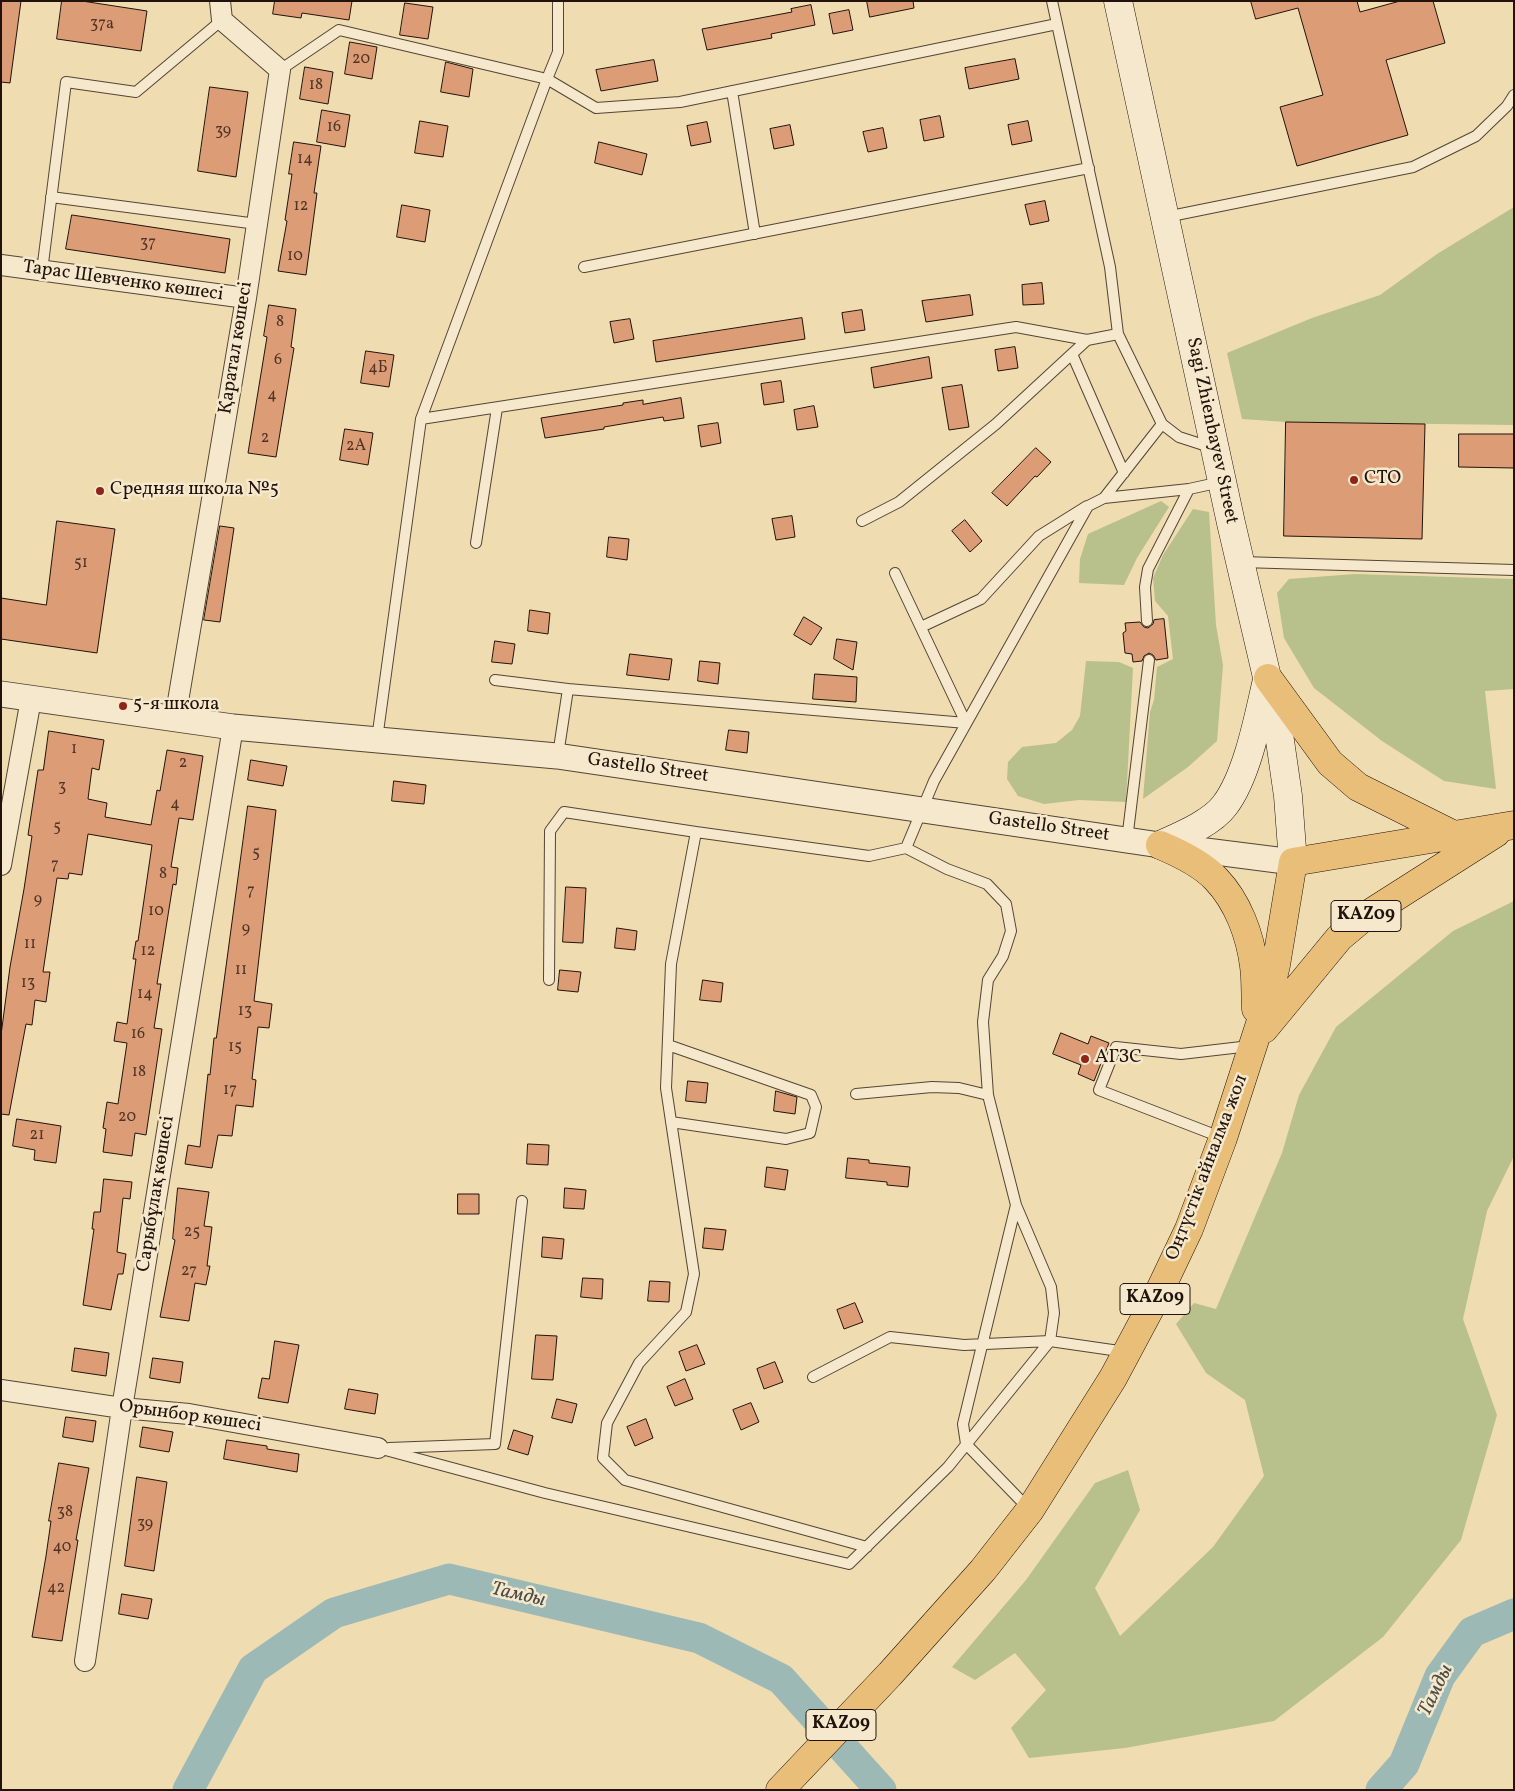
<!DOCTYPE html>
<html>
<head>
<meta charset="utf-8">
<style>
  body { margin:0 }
  #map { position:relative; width:1515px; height:1791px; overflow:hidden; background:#efdcb1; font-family:Vollkorn,serif }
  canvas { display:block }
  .frame { position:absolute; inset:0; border:2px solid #21130b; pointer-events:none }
</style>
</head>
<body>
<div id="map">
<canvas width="1515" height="1791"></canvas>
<div class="frame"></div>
</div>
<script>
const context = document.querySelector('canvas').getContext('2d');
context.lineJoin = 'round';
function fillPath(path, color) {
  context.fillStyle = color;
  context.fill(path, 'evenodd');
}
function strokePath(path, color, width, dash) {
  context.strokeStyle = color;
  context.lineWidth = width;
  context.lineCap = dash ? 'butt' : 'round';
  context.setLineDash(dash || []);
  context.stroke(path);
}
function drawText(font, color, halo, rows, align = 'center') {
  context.font = font + ' Vollkorn,serif';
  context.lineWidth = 5;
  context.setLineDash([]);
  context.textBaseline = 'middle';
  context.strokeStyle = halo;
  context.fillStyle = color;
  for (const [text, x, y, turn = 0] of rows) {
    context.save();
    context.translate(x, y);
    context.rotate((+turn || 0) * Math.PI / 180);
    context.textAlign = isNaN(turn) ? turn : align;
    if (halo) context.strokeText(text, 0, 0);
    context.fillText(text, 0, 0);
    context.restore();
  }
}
fillPath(new Path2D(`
  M1514,207v218l-228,-3 -44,-3 -15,-66 85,-35 68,-23 57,-41z
  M1161,501l8,6 -32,51 -13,27 -45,-2 1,-24 8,-25z
  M1193,509l16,3 7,113 7,40 -6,76 -29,26 -45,32 7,-87 4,-12 3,-33 16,-8 -5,-43 -13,-15 -2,-23 10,-23z
  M1355,574l159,5v110l-29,2 11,98 -52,-8 -62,-40 -68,-53 -30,-50 -7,-45 12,-14z
  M1086,661l33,1 14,6 -7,134 -47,-2 -35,4 -26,-8 -11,-17 1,-17 14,-15 34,-4 16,-13 8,-14z
  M1514,901v255l-27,55 -24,108 34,96 -36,125 -78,97 -109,84 -149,27 -96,10 -18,-30 35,-38 -31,-37 -40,27 -23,-13 74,-87 69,-97 33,-13 12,40 -45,78 25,48 93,-89 51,-71 -19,-76 -39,-27 -30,-49 18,-21 22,6 66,-156 17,-58 37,-68 117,-96z`), '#b8c08c');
strokePath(new Path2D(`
  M188,1790l65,-121 81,-56 115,-34 250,59 82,41 100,111
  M1381,1790l23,-26 36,-88 32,-44 42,-18`), '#9db9b5', 31);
const building = new Path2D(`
  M1,1h20l-11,82 -9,-1z
  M62,1h20l65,10 -6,40 -84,-12z
  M275,1h77l-3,19 -47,-7 -1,5 -28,-4z
  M867,1h46l1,7 -44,9z
  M1251,1h106l3,11 40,-11h33l12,42 -59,17 22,75 -111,31 -17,-59 43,-12 -25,-87 -42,11z
  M405,3l28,4 -5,32 -28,-4z
  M811,5l4,20 -44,9 1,4 -65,12 -5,-21 90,-17 -1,-3z
  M849,10l4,20 -20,4 -4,-20z
  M350,42l27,5 -5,32 -27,-5z
  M1015,59l4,20 -50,10 -4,-21z
  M654,60l4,21 -57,10 -5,-21z
  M446,62l27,7 -4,28 -28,-5z
  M305,67l28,5 -5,32 -28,-5z
  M210,87l38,5 -12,85 -38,-6z
  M322,110l28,5 -5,32 -28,-5z
  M940,116l4,21 -20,4 -4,-21z
  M420,121l28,5 -5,31 -28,-4z
  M1028,121l4,20 -20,4 -4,-20z
  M707,122l4,20 -20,4 -4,-20z
  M790,125l4,20 -20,4 -4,-20z
  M883,128l4,20 -19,4 -5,-20z
  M294,142l27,4 -7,47h3l-11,82 -28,-4 9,-50 -2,-1 7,-46h-3z
  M599,142l48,12 -5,21 -47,-12z
  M1045,201l4,20 -19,4 -5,-20z
  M402,205l28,5 -5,32 -28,-5z
  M72,215l158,24 -5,34 -159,-24z
  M1042,283l2,21 -21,1 -1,-20z
  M970,295l3,20 -47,7 -4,-21z
  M269,305l27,4 -5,38 3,1 -18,109 -28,-4 19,-116 -3,-1z
  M862,310l3,20 -20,3 -3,-20z
  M802,318l3,21 -149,23 -3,-21z
  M630,319l4,20 -20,4 -4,-21z
  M1015,347l3,21 -20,3 -3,-21z
  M366,351l28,4 -5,32 -28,-4z
  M929,357l3,21 -58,10 -3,-20z
  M781,381l3,21 -20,3 -3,-21z
  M962,385l7,42 -20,3 -7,-42z
  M681,398l3,20 -20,3 -1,-4 -59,10v2l-59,9 -4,-20 82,-13v-2l20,-3v4z
  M814,406l4,21 -21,3 -3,-20z
  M1286,422l139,2 -3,115 -138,-3z
  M718,423l3,20 -20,4 -3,-21z
  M345,429l28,4 -5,32 -28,-5z
  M1459,434h55v34l-55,-1z
  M1036,448l15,14 -14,15 -2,-1 -28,30 -15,-13z
  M792,516l3,21 -19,3 -4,-21z
  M965,520l17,21 -12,11 -18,-21z
  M57,521l58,8 -18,124 -96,-14v-41l45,7z
  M220,526l14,2 -14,94 -16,-2z
  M609,537l20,2 -2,21 -20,-3z
  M530,610l20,3 -2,21 -20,-3z
  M804,617l18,11 -11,17 -17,-10z
  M1164,619l4,39 -12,2 -3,-5 -4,-2 -5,3 -2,5 -9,1 -1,-8 -7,-1 -2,-20 3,-2 -1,-8 15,-1 4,5 4,1 5,-4 1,-4z
  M837,639l20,3 -4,28 -19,-11z
  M495,641l20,3 -3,20 -20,-2z
  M630,654l42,5 -3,21 -42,-5z
  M700,661l20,2 -2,21 -20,-3z
  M815,674l42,3 -1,25 -43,-3z
  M729,730l20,2 -2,21 -21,-3z
  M49,731l55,9 -5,30 -7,-2 -4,31 19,4 -2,14 46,8 6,-35 3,1 7,-41 36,6 -10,64 -14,-2 -8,49 7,1 -2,17 -3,-1 -16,100h4l-7,44 8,1 -16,106 -11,-2 -3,23 -29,-4 3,-23 -3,-1 4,-26 11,2 9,-61 -13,-2 3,-19 10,2 9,-65h-3l3,-18h2l14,-96 -64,-11 -6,41 -13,-2 -1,6 -11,-1 -14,94h7l-4,30 -11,-2 -3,25 -6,-1 -17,91 -8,-1v-79l9,-68 14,-78 8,-53 -4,-1 10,-65h5z
  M251,760l36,6 -4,20 -35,-6z
  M394,781l32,4 -2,19 -32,-3z
  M248,806l28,4 -22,191 18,3 -3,24 -11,-1 -6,52 4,1 -3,27 -17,-2 -4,31 -14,-1 -6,33 -27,-4 3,-19 12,2 8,-73 2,1 4,-37h2z
  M566,887l20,1 -3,55 -20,-1z
  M617,928l20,3 -2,19 -20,-2z
  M560,970l21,2 -3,20 -20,-2z
  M703,980l20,3 -2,19 -21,-2z
  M1061,1033l27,11 3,-8 18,7 -15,38 -16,-7 3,-9 -28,-11z
  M688,1081l20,2 -2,20 -20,-2z
  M776,1091l21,6 -2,17 -21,-3z
  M17,1119l44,7 -5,37 -22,-3 1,-10 -22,-4z
  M528,1144l21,1 -1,20 -21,-1z
  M848,1158l21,2v3l41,4 -2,20 -21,-2v-3l-41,-4z
  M767,1167l21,3 -3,20 -20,-3z
  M104,1179l28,3 -2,17 -7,-1 -6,54 9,2 -3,20h-5l-7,36 -28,-5 11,-76h-2l2,-17h6z
  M178,1188l31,4 -5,34 8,1 -5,39h3l-4,19 -11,-2 -6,38 -29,-4 15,-77 -2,-1z
  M565,1188l21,2 -2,19 -20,-1z
  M458,1194h21v20h-21z
  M705,1228l21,2 -3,20 -20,-2z
  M543,1237l21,2 -2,20 -20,-2z
  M583,1278l20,1 -1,20 -21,-2z
  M650,1281l20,1 -1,20 -21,-1z
  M855,1303l8,19 -19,7 -7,-19z
  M536,1335l21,1 -4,44 -21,-1z
  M275,1341l24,4 -11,58 -30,-5 4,-20 7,1z
  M697,1345l8,19 -19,7 -7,-19z
  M75,1348l34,5 -3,23 -34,-5z
  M153,1358l30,4 -3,21 -30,-5z
  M775,1362l8,20 -19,7 -7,-20z
  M685,1379l8,20 -18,7 -8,-19z
  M349,1389l29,5 -3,20 -30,-5z
  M557,1399l20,5 -5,19 -20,-5z
  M751,1403l8,19 -18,8 -8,-20z
  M66,1417l30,4 -3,21 -30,-5z
  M646,1419l7,19 -18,8 -8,-19z
  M143,1427l30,5 -4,20 -29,-5z
  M514,1430l19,6 -5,19 -20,-6z
  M227,1440l40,6v3l32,5 -2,18 -73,-13z
  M59,1463l30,5 -13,72h2l-16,101 -30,-4 14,-81 5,-35h-2z
  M137,1477l30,5 -13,89 -29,-5z
  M122,1594l30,5 -4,20 -29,-5z`);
fillPath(building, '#dc9c76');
strokePath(building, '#21130b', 1);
const service = new Path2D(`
  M1052,1l58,266 8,67
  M280,70l59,-40 208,49 49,29 84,-6 377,-78
  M732,91l23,143
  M51,197l206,27
  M1166,217l247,-50 63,-31 31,-30 7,-11
  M584,267l505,-99
  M42,271l24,-189 70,10 86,-72
  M1072,354l52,119
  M421,419l126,-340 11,-27v-51
  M1162,424l17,13 34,11
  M862,521l37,-19 97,-78 91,-84
  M476,543l21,-135
  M1241,562l273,8
  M895,573l71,150
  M1147,621l-2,-34 3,-18 41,-80 32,-7
  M921,627l60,-28 58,-63 48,-30
  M495,680l73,9 398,34
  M377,739l44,-320 595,-92 71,13 31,-6 44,90 -58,74 85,-9
  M558,755l10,-66
  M1127,840l22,-180
  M906,848l41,21 40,15 19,20 5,27 -8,25 -15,24 -5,42 5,73 28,110 -53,219 3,20 62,64
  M549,980l1,-149 14,-19 132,20
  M668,1045l143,50 5,12 -6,26 -24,6 -115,-17
  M856,1094l76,-7 27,1 29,7
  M1223,1138l-124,-48 17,-43 65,7 69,-8
  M813,1377l77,-40 74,8 86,-4 76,11
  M378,1448l167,45 304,71 99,-97 102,-126 4,-28 -3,-26 -35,-82
  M389,1448l106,-4 27,-243
  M867,1547l-242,-67 -22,-22 4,-35 32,-60 47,-51 8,-38 -28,-186 5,-124 25,-132 173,24 37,-8 28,-67 154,-275 16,-8`);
const minor = new Path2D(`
  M1,265l245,33
  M175,719l71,-421 34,-228 -58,-50 -2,-19
  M1,865l30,-166
  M1,1390l121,18 67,6 189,34
  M85,1661l37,-253 111,-681`);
const tertiary = new Path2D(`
  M1,694l232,33 324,29 603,89 133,17`);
const secondary = new Path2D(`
  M1118,1l113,522 46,197 11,76 5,66
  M1160,845c20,-9 52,-22 65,-40 22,-29 33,-86 41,-121`);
const trunk = new Path2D(`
  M1268,678l62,85 28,24 96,48
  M1160,845c19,8 42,19 56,34 22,23 34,56 38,87 2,14 1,29 2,43
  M1264,1029l75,-91 25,-21 132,-84
  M780,1790l110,-116 93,-104 47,-60 83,-132 47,-88 29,-61 34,-91 45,-139 8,-34 17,-103 221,-37`);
strokePath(service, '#544534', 12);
strokePath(minor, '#544534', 22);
strokePath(tertiary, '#544534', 27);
strokePath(secondary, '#21130b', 29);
strokePath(trunk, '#21130b', 29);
strokePath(service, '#f5e8cc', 10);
strokePath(minor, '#f5e8cc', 20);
strokePath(tertiary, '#f5e8cc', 25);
strokePath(secondary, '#f5e8cc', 28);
strokePath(trunk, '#e8be78', 28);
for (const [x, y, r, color] of [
  [1354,480,5,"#8f2418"],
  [100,491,5,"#8f2418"],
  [123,706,5,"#8f2418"],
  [1085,1059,5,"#8f2418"]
]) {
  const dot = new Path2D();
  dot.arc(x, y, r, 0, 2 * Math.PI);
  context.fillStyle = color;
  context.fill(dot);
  strokePath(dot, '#f5e8cc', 2);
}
drawText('16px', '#503526', null, [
  ["37а",102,25],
  ["20",361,60],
  ["18",316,86],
  ["16",334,128],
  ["39",223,132],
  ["14",305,160],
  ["12",301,207],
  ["37",148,244],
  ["10",295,257],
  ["8",280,323],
  ["6",278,361],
  ["4Б",378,369],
  ["4",272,396],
  ["2",265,439],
  ["2А",356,447],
  ["51",81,564],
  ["1",74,750],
  ["2",183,764],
  ["3",62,788],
  ["4",175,805],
  ["5",57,828],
  ["5",256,854],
  ["7",55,866],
  ["8",163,875],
  ["7",251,892],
  ["9",38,901],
  ["10",156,912],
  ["9",246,930],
  ["11",30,945],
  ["12",148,952],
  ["11",241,971],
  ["13",28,984],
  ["14",145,995],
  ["13",245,1012],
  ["16",138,1035],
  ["15",235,1048],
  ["18",139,1073],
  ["17",230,1091],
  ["20",127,1118],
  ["21",37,1136],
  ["25",192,1233],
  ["27",189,1272],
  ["38",65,1513],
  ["39",145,1525],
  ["40",62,1548],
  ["42",56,1589]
]);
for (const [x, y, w] of [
  [1366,916,70],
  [1155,1299,70],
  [841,1725,70]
]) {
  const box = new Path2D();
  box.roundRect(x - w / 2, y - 15.5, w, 31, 4);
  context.fillStyle = '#f5e8cc';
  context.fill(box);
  strokePath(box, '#21130b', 1);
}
drawText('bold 18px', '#21130b', null, [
  ["KAZ09",1366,916],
  ["KAZ09",1155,1299],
  ["KAZ09",841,1725]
]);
drawText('19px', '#21130b', '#f5e8cc', [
  ["Тарас Шевченко көшесі",123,282,8],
  ["Қаратал көшесі",237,348,-81],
  ["Sagi Zhienbayev Street",1211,431,78],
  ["Gastello Street",648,769,8],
  ["Gastello Street",1049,828,8],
  ["Оңтүстік айналма жол",1208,1168,-69],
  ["Сарыбұлақ көшесі",157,1194,-81],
  ["Орынбор көшесі",190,1417,8]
]);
drawText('19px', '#21130b', '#f5e8cc', [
  ["СТО",1364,480],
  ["Средняя школа №5",110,491],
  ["5-я школа",133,706],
  ["АГЗС",1095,1059]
], 'left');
drawText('italic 20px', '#4c4d46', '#f5e8cc', [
  ["Тамды",518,1596,13],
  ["Тамды",1437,1691,-64]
]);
</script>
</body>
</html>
